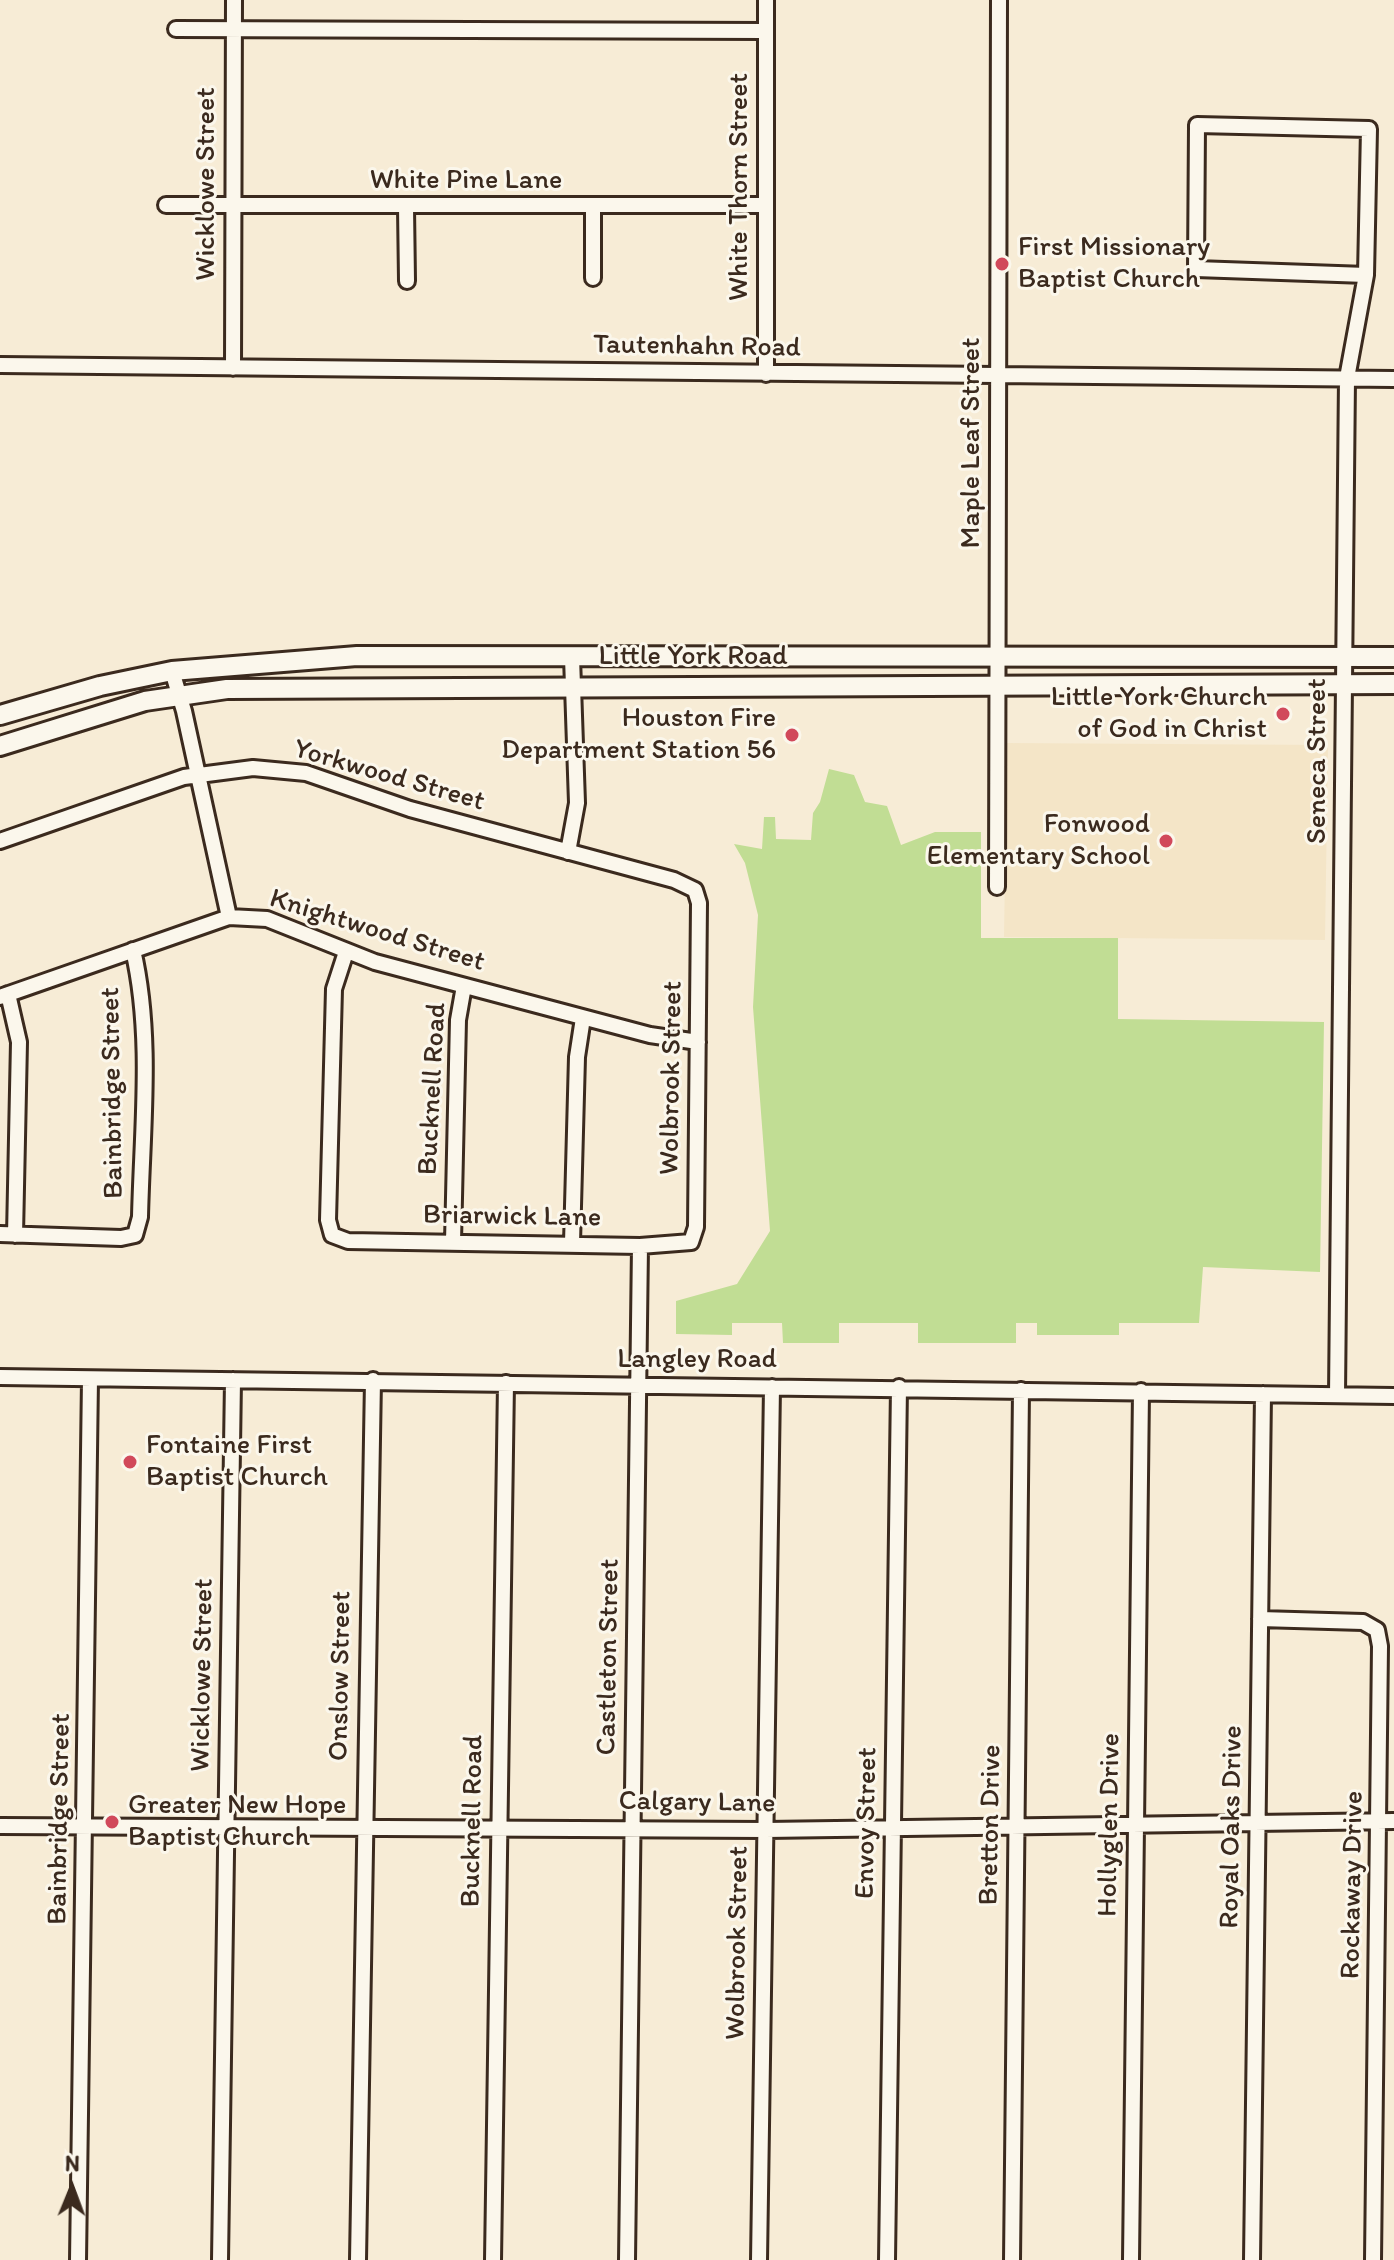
<!DOCTYPE html>
<html>
<head>
<meta charset="utf-8">
<style>
  body { margin:0 }
  #map { position:relative; width:1394px; height:2260px; overflow:hidden; background:#f7ecd6; font-family:Itim,sans-serif }
  canvas { display:block }
  .north { position:absolute; left:32px; top:2148px; width:80px; height:80px; -webkit-text-stroke:6px #fbf7ec; paint-order:stroke; rotate:1deg; font-size:22px; font-weight:700; line-height:32px; text-align:center; color:#3b2a1e }
  .north::after { content:''; display:block; margin:auto; width:28px; height:36px; background:#3b2a1e; clip-path:polygon(50% 0,100% 100%,50% 72%,0 100%) }
</style>
</head>
<body>
<div id="map">
<canvas width="1394" height="2260"></canvas>
<div class="north">N</div>
</div>
<script>
const context = document.querySelector('canvas').getContext('2d');
context.lineJoin = 'round';
function fillPath(path, color) {
  context.fillStyle = color;
  context.fill(path, 'evenodd');
}
function strokePath(path, color, width, dash) {
  context.strokeStyle = color;
  context.lineWidth = width;
  context.lineCap = dash ? 'butt' : 'round';
  context.setLineDash(dash || []);
  context.stroke(path);
}
function drawText(font, color, halo, rows, align = 'center') {
  context.font = font + ' Itim,sans-serif';
  context.lineWidth = 6;
  context.setLineDash([]);
  context.textBaseline = 'middle';
  context.strokeStyle = halo;
  context.fillStyle = color;
  for (const [text, x, y, turn = 0] of rows) {
    context.save();
    context.translate(x, y);
    context.rotate((+turn || 0) * Math.PI / 180);
    context.textAlign = isNaN(turn) ? turn : align;
    if (halo) context.strokeText(text, 0, 0);
    context.fillText(text, 0, 0);
    context.restore();
  }
}
fillPath(new Path2D(`
  M1007,743l321,2 -3,195 -321,-3z`), '#f4e5c7');
fillPath(new Path2D(`
  M829,769l25,6 11,27 22,4 14,39 34,-13h46v106h137v81l206,3 -4,250 -117,-5 -4,56h-80v12h-82v-12h-21v20h-98v-20h-79v20h-56l-1,-20h-50v12l-56,-1v-33l61,-17 33,-53 -17,-224 5,-92 -13,-52 -11,-19 28,5 2,-32h11l1,22 35,1 2,-27 7,-11z`), '#c1dd94');
const minor = new Path2D(`
  M766,0v374
  M176,29l589,2
  M166,205h600
  M406,207l1,74
  M593,207v71
  M0,365l1394,14
  M233,368l1,-368
  M172,671l12,40 45,206
  M0,841l184,-64 69,-9 53,5 104,36 264,71 21,10 4,13 -3,324 -5,15 -51,4 -292,-5 -16,-6 -4,-15 6,-231 12,-37
  M568,852l9,-49 -5,-146
  M997,887l2,-887
  M8,994l11,48 -4,193
  M0,997l229,-80 38,2 108,43 275,73 48,7
  M0,1234l121,4 14,-3 5,-18c2,-88 13,-181 -7,-267
  M453,1242l5,-222 6,-34
  M572,1243l5,-186 6,-39
  M0,1377l1394,19
  M1337,1395l10,-1017 19,-103 3,-146 -172,-4 -1,144 170,6
  M1260,1619l103,3 14,8 3,16 -7,614
  M0,1826l766,4 628,-9
  M78,2260l12,-881
  M220,2260l13,-880
  M358,2260l15,-880
  M493,2260l13,-877
  M627,2260l13,-1014
  M759,2260l13,-873
  M887,2260l12,-873
  M1012,2260l9,-870
  M1131,2260l10,-869
  M1252,2260l11,-866`);
const major = new Path2D(`
  M0,715l100,-29 72,-15 185,-15 1037,1
  M0,746l145,-45 82,-12 1167,-5`);
strokePath(minor, '#3b2a1e', 20);
strokePath(major, '#3b2a1e', 24);
strokePath(minor, '#fbf7ec', 14);
strokePath(major, '#fbf7ec', 18);
for (const [x, y, r, color] of [
  [1002,264,8,"#d1495b"],
  [1283,714,8,"#d1495b"],
  [792,735,8,"#d1495b"],
  [1166,841,8,"#d1495b"],
  [130,1462,8,"#d1495b"],
  [112,1822,8,"#d1495b"]
]) {
  const dot = new Path2D();
  dot.arc(x, y, r, 0, 2 * Math.PI);
  context.fillStyle = color;
  context.fill(dot);
  strokePath(dot, '#fbf7ec', 3);
}
drawText('28px', '#3b2a1e', '#fbf7ec', [
  ["White Pine Lane",466,181],
  ["Wicklowe Street",207,184,-90],
  ["White Thorn Street",740,187,-90],
  ["Tautenhahn Road",697,347,1],
  ["Maple Leaf Street",972,443,-90],
  ["Little York Road",693,657],
  ["Seneca Street",1318,761,-90],
  ["Yorkwood Street",389,776,16],
  ["Knightwood Street",377,931,17],
  ["Wolbrook Street",672,1078,-89],
  ["Bucknell Road",433,1089,-87],
  ["Bainbridge Street",113,1093,-91],
  ["Briarwick Lane",512,1217,1],
  ["Langley Road",697,1360],
  ["Castleton Street",609,1657,-89],
  ["Wicklowe Street",203,1675,-89],
  ["Onslow Street",341,1676,-89],
  ["Calgary Lane",697,1803,1],
  ["Bainbridge Street",60,1819,-89],
  ["Bucknell Road",473,1821,-89],
  ["Envoy Street",867,1823,-89],
  ["Bretton Drive",991,1825,-89],
  ["Hollyglen Drive",1110,1825,-89],
  ["Royal Oaks Drive",1232,1827,-89],
  ["Rockaway Drive",1353,1885,-89],
  ["Wolbrook Street",738,1943,-89]
]);
drawText('28px', '#3b2a1e', '#fbf7ec', [
  ["First Missionary",1018,248],
  ["Baptist Church",1018,280],
  ["Little York Church",1267,698,"right"],
  ["of God in Christ",1267,730,"right"],
  ["Houston Fire",776,719,"right"],
  ["Department Station 56",776,751,"right"],
  ["Fonwood",1150,825,"right"],
  ["Elementary School",1150,857,"right"],
  ["Fontaine First",146,1446],
  ["Baptist Church",146,1478],
  ["Greater New Hope",128,1806],
  ["Baptist Church",128,1838]
], 'left');
</script>
</body>
</html>
